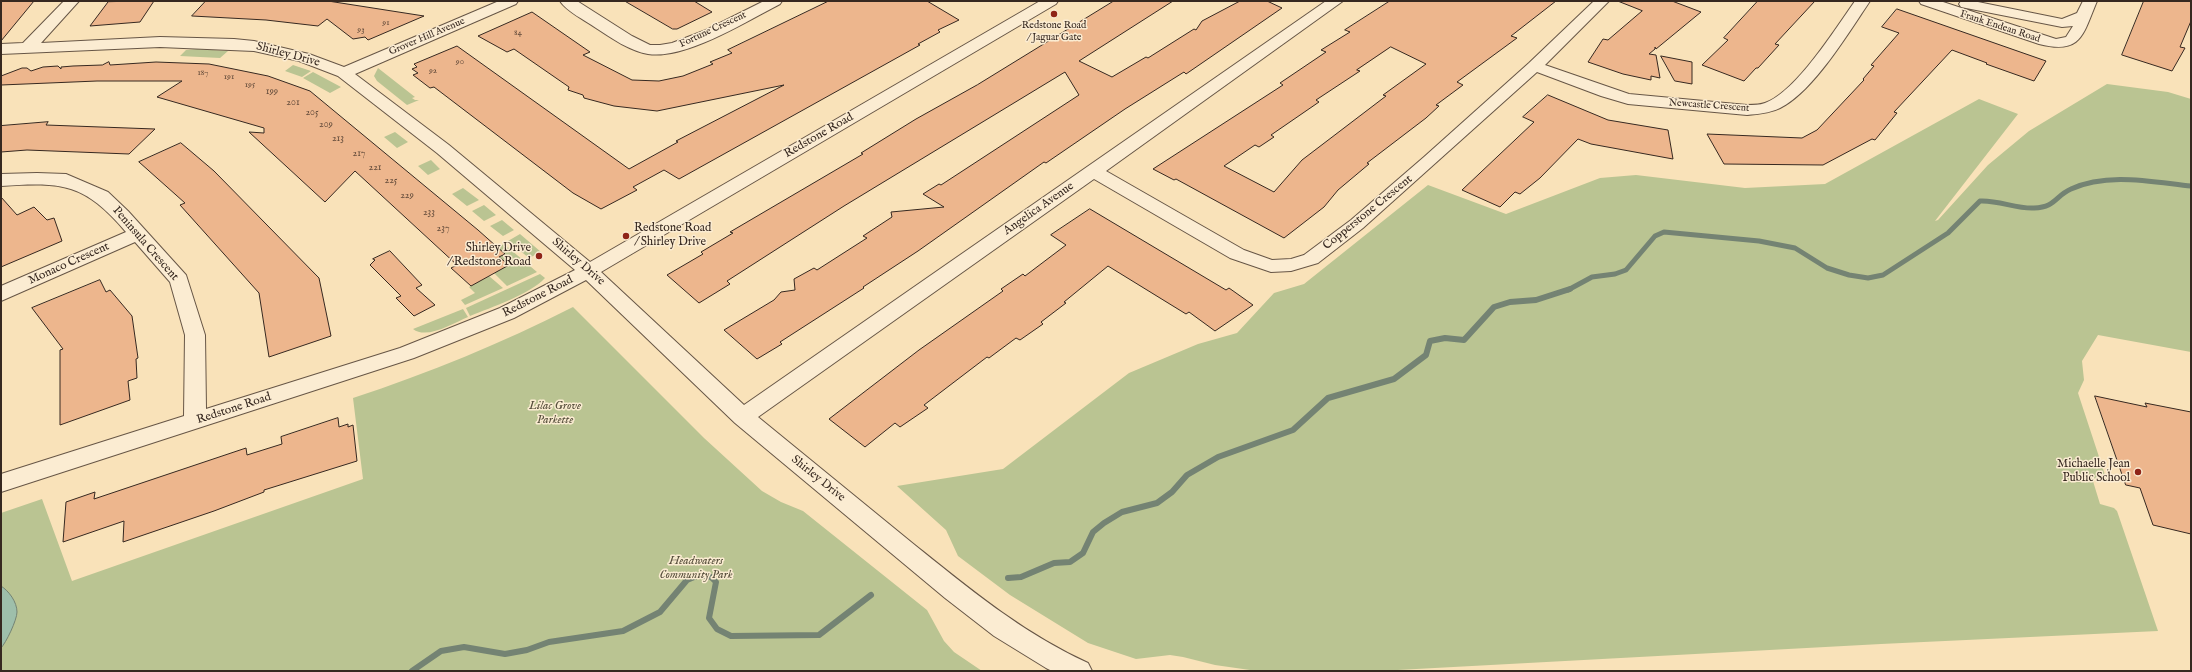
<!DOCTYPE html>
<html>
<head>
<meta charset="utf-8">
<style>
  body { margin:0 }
  #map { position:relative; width:2192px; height:672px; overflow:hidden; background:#f9e2b9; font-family:"IM FELL English",serif }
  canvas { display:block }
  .frame { position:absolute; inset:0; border:2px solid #362820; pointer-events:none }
</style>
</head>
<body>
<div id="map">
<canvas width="2192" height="672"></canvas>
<div class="frame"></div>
</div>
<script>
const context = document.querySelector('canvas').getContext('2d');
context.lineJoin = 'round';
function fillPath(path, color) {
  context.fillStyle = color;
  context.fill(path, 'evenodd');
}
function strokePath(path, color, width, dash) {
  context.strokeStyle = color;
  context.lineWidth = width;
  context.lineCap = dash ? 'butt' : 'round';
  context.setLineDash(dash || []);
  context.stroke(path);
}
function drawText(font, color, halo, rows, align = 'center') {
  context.font = font + ' "IM FELL English",serif';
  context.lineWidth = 3;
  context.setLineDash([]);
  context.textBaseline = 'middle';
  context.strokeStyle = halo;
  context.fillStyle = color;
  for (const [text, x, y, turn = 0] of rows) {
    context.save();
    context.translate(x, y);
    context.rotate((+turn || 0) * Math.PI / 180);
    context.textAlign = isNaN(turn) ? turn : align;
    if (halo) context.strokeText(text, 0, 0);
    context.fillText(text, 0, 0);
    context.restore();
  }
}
fillPath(new Path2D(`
  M197,49l31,2 -8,7 -40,-2 6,-6z
  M293,65l18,6 -9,6 -17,-6z
  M378,68l37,29 -3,1 3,2h4l-12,5 -30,-24 -3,-5z
  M313,72l28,15 -11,6 -27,-15z
  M2107,84l61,8 23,7v253l-93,-17 -16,26 2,19 -6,13 29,88 -15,-3 8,26 14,4 3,3 41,120 -277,13 -502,27h-122l-42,-6 -32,-8 -13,-2 -34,4 -48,-16 -78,-48 -52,-39 -12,-26 -49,-44 106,-17 126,-96 69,-29 39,-11 37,-40 30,-9 124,-99 78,29 94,-36 36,-3 109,13 80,-4 154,-85 39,15 -83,107 3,-1 50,-55 41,-34z
  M395,132l13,10 -11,6 -13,-11z
  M431,160l9,9 -12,6 -10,-9z
  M463,188l16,12 -12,6 -15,-12z
  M484,205l12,10 -12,6 -12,-10z
  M502,220l12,10 -11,6 -13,-10z
  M520,234l21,18 -12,6 -21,-17z
  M504,244l33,28 -30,14 -13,-13 5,-16 5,-4 -8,-5z
  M540,274l5,4c-16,17 -53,29 -75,38l-4,-8z
  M489,276l14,12 -38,17 -4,-5 14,-7 -6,-6z
  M573,307l131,131 58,53 19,11 22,9 124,99 17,31 10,11 28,19h-981v-158l41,-14 30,82 291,-102 -10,-81c76,-25 149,-55 220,-91z
  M463,309l5,8c-15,6 -41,23 -55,12z`), '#bac492');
const water = new Path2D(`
  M1,586c8,5 16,16 16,26 0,8 -11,31 -16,36z`);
fillPath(water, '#9ebfab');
strokePath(water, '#748373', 1);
strokePath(new Path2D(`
  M1568,290l24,-13 23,-3 11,-4 29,-34 9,-4 95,9 36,7 32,20 22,7 19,3 15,-3 65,-42 32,-32c19,-1 36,8 54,7 22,-1 21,-12 37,-19 36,-17 82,-7 120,-3`), '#748373', 5);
strokePath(new Path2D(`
  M1008,578l13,-1 33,-14 16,-1 13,-9 10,-21 11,-9 18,-11 35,-9 15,-11 15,-17 31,-18 75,-27 35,-32 66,-19 32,-24 4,-14 15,-3 19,2 30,-33 16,-5 26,-2 34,-11
  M412,671l29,-20 23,-4 41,7 22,-4 22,-8 74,-11 37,-19 27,-32 12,-5 12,2 5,5 -7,36 8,11 14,7 88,-1 52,-40`), '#748373', 6);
const building = new Path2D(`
  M1,1h33l-33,40z
  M154,1l-14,21 -50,4 18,-24z
  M206,1h122l96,15 -56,24 -3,-3 -12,2 -26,-20 -9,7 -52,-6 -74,-4z
  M625,1h69l18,11 -35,17h-4z
  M829,1h98l32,19 -21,10 2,2 -22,12 2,1 -241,134 -15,-9 -31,17 4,3 -36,19 -28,-16 -139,-106 -4,1 -17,-13 5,-2 -6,-4 5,-2 -3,-3 43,-18 172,123 49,-27 -2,-1 108,-56 -127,26 -43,-5 -30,-8 -1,-3 -15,-5 1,-3 -55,-38 -7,3 -29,-16 54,-24 58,40 -7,3 49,25 27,1 24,-5 30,-12 -3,-2 22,-9 -4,-3z
  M1114,1h59l-94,60 33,16 34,-20 2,1 46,-29 2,1 6,-9 38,-20h27l15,7 -96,66 -2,-2 -59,37 -79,54 -2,-1 -126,89 -55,36 1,1 -84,54 2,2 -25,15 -33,-29 50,-30 7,-8 14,-2 -1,-11 20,-11 3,2 50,-32 -4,-2 29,-19 -1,-5 53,-5 -21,-13 16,-10 2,1 138,-90 -14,-23 -221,134 -117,75 3,3 -31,19 -32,-28 36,-21 -2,-2 32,-19 -3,-1 133,-78 -2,-1 55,-34 61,-34z
  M1390,1h166l-45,35 6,2 -60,44 6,3 -27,20 3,1 -13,12 -59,45 2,1 -31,26 -14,17 -40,31 -108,-59 -2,1 -21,-11 130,-84 -3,-2 46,-31 -5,-2 29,-18 -5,-2zM1391,47l35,17 -43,31 3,1 -84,64 -28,32 -50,-26 31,-21 4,2 15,-10 -3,-2 48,-33 -3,-2 44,-29 -3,-1z
  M1618,1h54l29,11 -45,37 -1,-2v2l-6,5 7,1 4,23 -9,-2v4l-28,-6 -35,-12 15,-23 5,1 34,-29z
  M1758,1h57l-40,43 4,1 -21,23h-2l-12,13 -42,-16 26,-25 -4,-2z
  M2144,1h47v20l-11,26 5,1 -13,23 -50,-16z
  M1897,9l149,52 -12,20 -48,-17 1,-1 -35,-13 -58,62 3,1 -22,27 -3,-1 -49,26 -99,-1 -17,-30 95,4 15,-8 47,-50 -1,-1 11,-13 -3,-1 28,-32 -17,-6z
  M1661,56l31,6v22l-17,-3z
  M109,62l1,3 46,-3 53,2 59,12 42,15 168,139 27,24 -6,3 10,8 -38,21 -20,-18 6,-3 -102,-94 -30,31 -76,-70 15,1v-5l-107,-31 25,-16h-85l-96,4v-9l21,-8h5l4,3 12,-4 15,-1 3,3v-2l12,-1 29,-1z
  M1548,95l60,25 60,10 5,29 -82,-15 -13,-5 -38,39 -20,16 -5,-2 -15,15 -38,-17 72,-68 -11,-5z
  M48,122l-2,3 109,4 -26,25 -102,-4 -26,2v-26z
  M181,143l33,28 105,107 12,58 -62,21 -10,-64 -79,-88 5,-2 -46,-41z
  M1,197l16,18 17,-8 13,13 7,-2 8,23 -61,26z
  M1090,209l136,81 3,-2 24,17 -38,26 -26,-19 -3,2 -78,-48 -44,36 2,1 -25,19 2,2 -23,16 -4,-2 -27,20 -2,-1 -63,48 4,3 -28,19 -5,-4 -30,24 -36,-28 90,-69 84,-59 -2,-2 22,-15 2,2 41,-31 -15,-10z
  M390,251l32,34 -6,3 19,17 -21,11 -18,-18 5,-2 -31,-31 5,-5 -2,-1z
  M100,280l6,12 4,-2 22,26 6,42 -2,1 1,19 -9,3 2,19 -70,25v-75l3,-1 -31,-41z
  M2095,396l52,11 -2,-4 46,9v122l-38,-9 -13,-37 -14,-3z
  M338,418l1,9 9,-3v3l5,-2 4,36 -93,29v2l-50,19 -91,31 1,-21 -61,21 3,-40 29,-10 -1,7 152,-51 1,7 35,-11 -1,-7z`);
fillPath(building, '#edb68d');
strokePath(building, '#362820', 1);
const minor = new Path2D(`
  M64,1h15l-38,42 119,-6 74,2 20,2 55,13 35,13 155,-66h19l-2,3 -161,70 94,71 141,117 450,-261h18l-2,3 -455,268 143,133 582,-404h17l-237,170 138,79 28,10 19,-1 13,-4 47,-35 73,-63 105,-94 65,-62h15l-64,64 84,29 118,11c6,0 13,0 18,-2 31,-11 71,-75 90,-102h15c-21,31 -57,91 -90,107 -10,5 -22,6 -33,7l-119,-11 -27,-8 -64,-24 -174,156 -45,35 -27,8 -20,1 -41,-14 -136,-79 -336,238c51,42 102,83 153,125 56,45 111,91 177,121l4,8h-40l-6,-3 -52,-32 -49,-38 -210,-175 -149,-143 -72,38 -100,40 -413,134v-18l183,-58 1,-81 -15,-53 -35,-40 -134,59v-15l125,-54c-42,-49 -63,-50 -125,-46v-12l36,-1 29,1 42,18 20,19 58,64 19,60 1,74 194,-61 100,-40 75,-38 -138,-117 -99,-77 -39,-15 -45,-10 -94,-4 -159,7v-10l22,-1z
  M560,1h17l55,35 18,9h10l12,-2 34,-13 58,-29h18l-2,3c-33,17 -95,56 -132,50 -18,-3 -37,-16 -52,-26 -11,-8 -29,-16 -36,-27z
  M1919,1h21l116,38 10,-2 7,-11 -11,1 -96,-19 -5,-1 -2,-3 2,-3h12l89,18 15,-6 6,-12h14c-14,33 -15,54 -58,43l-118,-40z`);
strokePath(minor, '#675646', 2);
fillPath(minor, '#fbecd2');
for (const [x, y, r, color] of [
  [1054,14,4,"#8f2418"],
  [626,236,4,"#8f2418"],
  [539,256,4,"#8f2418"],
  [2138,472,4,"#8f2418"]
]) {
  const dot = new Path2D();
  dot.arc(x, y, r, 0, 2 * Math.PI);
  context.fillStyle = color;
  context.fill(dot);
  strokePath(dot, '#fbecd2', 1.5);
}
drawText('9px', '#644c3b', null, [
  ["91",386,23],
  ["93",361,30],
  ["84",518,33],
  ["90",460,62],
  ["92",433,71],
  ["187",203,73],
  ["191",229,77],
  ["195",250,85]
]);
drawText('10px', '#362820', '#fbecd2', [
  ["Redstone Road",1054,26],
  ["/ Jaguar Gate",1054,38]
]);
drawText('10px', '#362820', '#fbecd2', [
  ["Frank Endean Road",2000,27,18],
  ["Fortune Crescent",713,30,-25],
  ["Grover Hill Avenue",427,37,-23],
  ["Newcastle Crescent",1709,106,4]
]);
drawText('10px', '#644c3b', null, [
  ["199",272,92],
  ["201",293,103],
  ["205",312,113],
  ["209",326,125],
  ["213",338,139],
  ["217",359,154],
  ["221",375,168],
  ["225",391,181],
  ["229",407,196],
  ["233",429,213],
  ["237",443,229]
]);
drawText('12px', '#362820', '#fbecd2', [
  ["Shirley Drive",288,55,15],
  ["Redstone Road",819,136,-30],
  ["Angelica Avenue",1039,209,-35],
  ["Copperstone Crescent",1368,213,-39],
  ["Peninsula Crescent",145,244,49],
  ["Shirley Drive",578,262,41],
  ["Monaco Crescent",69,264,-24],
  ["Redstone Road",538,297,-27],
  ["Redstone Road",234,409,-18],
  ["Shirley Drive",818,479,39]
]);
drawText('12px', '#362820', '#fbecd2', [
  ["Redstone Road",634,229,"left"],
  ["/ Shirley Drive",634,243,"left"],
  ["Shirley Drive",531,249],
  ["/ Redstone Road",531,263],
  ["Michaelle Jean",2130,465],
  ["Public School",2130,479]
], 'right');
drawText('italic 12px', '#574f3c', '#fbecd2', [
  ["Lilac Grove",555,407],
  ["Parkette",555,421],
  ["Headwaters",696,562],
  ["Community Park",696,576]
]);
</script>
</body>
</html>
